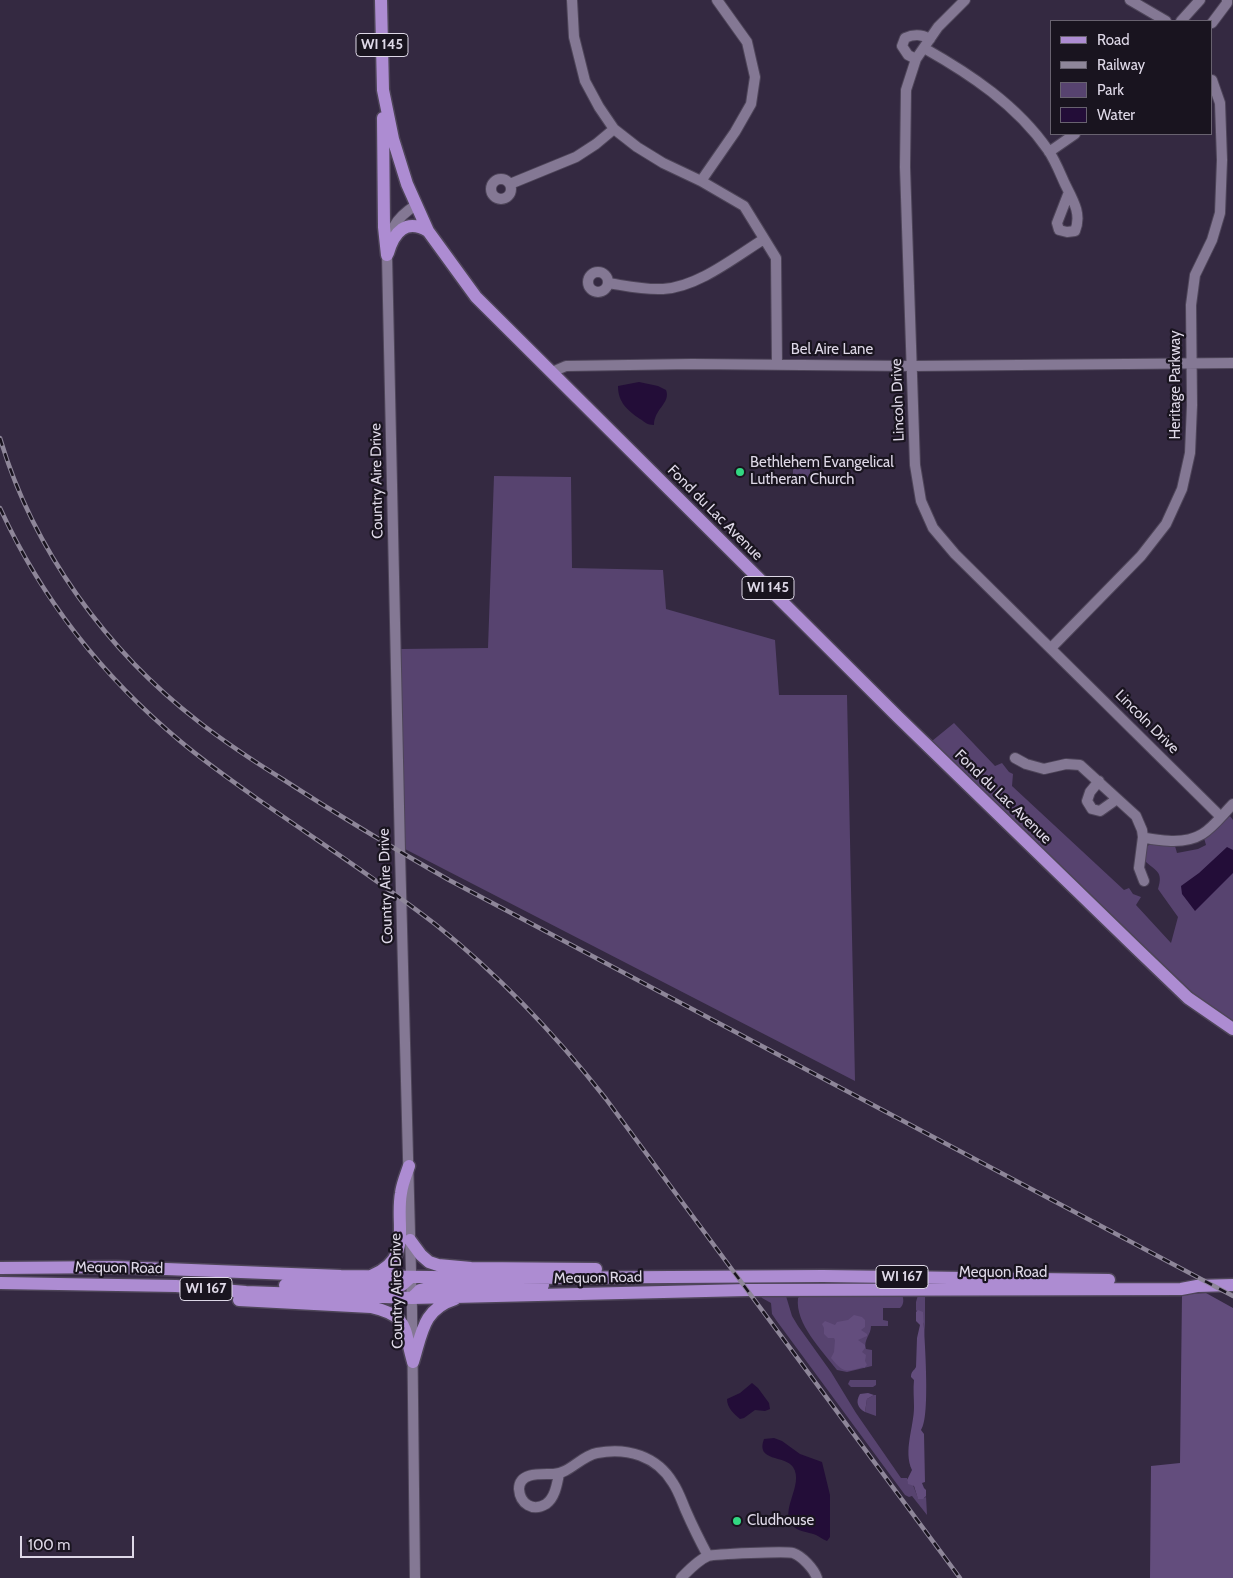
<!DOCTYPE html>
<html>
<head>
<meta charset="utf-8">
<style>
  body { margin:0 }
  #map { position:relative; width:1233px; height:1578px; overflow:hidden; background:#342941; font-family:Cabin,sans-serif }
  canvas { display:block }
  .legend { position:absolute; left:1050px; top:20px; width:162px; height:115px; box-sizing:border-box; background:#19141f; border:1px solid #68626f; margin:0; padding:6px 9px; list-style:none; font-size:15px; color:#ded8e7 }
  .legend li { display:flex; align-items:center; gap:10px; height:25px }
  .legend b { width:25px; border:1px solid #68626f }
  .scale { position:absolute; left:20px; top:1536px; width:114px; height:22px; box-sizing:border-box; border:2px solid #ded8e7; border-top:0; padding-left:6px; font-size:15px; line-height:18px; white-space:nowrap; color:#ded8e7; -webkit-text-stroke:4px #19141f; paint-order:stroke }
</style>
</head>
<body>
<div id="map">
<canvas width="1233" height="1578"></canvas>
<ul class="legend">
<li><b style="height:6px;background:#ad8cd2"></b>Road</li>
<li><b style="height:6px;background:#8e8699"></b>Railway</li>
<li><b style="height:14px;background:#57436f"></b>Park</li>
<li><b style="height:14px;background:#230d38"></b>Water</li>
</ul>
<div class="scale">100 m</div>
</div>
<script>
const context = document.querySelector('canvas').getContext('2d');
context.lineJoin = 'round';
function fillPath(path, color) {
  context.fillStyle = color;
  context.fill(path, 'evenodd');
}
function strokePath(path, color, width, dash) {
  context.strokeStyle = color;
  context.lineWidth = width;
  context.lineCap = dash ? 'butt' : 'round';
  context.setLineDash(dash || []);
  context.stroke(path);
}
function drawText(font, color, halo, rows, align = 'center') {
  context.font = font + ' Cabin,sans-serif';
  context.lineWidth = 4.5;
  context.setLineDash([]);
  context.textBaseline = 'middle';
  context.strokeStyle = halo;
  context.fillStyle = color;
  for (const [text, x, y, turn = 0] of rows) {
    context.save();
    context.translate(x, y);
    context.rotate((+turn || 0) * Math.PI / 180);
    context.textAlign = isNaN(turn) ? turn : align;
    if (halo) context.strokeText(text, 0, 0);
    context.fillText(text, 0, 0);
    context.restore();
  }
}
fillPath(new Path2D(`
  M793,463h17v11l-6,8h-11z
  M494,476l77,1 1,91 91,2 3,39 109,31 4,55h68l8,386 -450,-232 -5,-200 88,-1z
  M954,723l41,43 7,-3 7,9 4,2 -1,12 112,104 5,-2 4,6 8,3 -5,8 35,38 7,-26 -20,-28c6,-18 -3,-18 -13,-28l2,-15 4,-2 24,2 2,7 21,-4 8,-4 -2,-7 26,-22 3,4v203l-54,-39 -247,-243z
  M760,1294h24l2,2 6,20 6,10 33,46 25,41 45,65h6l1,5 5,2 5,13h7l1,-2 1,19 -15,-19 -3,1 -4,-2 -129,-175 -4,-6 -1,-11 -9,-5z
  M802,1294l100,1c2,4 2,10 -2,13h-17v12l5,1v5h-17c0,9 -8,14 -5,23l6,1v16l-25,6 -10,-2c-15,-20 -42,-46 -39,-72z
  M918,1295h7v42l-1,-13 -8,-14v2v-10z
  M850,1380h26v5l-3,2h-22l-3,-3z
  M874,1395h2v21l-11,-4 2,-13z`), '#57436f');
fillPath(new Path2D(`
  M1206,1293l27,15v270h-83l1,-112 29,-3 2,-169z
  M918,1310l5,2c1,20 8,105 -2,118l3,4 1,48 -3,1 2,5 2,2v6l-3,3h-5l-4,-13 -6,-2 -1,-4 5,-10c-9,-19 2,-43 2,-63 0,-9 -1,-18 0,-27l-3,-3c0,-6 3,-6 5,-10l1,-29 3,-13 -4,-4v-9z
  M854,1315l8,2 3,3v7l-4,3 6,4v2l-9,4 7,5v3l-3,4 4,3 -1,6 2,4c-6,6 1,1 -7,3 -16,5 -18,3 -29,-10l3,-6 1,-12 -1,-2h-6l-4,-4v-6l-2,-4 3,-3 10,4 2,-3 11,-2z
  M868,1393l6,2 -7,4 -2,13c-7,-4 -10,-10 -5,-18z`), '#634d7d');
fillPath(new Path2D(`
  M639,382l19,4 8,4c5,13 -12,19 -12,35 -7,0 -9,-3 -14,-6 -13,-9 -22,-17 -22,-33z
  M1227,847l6,3v23l-38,38 -13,-17 -1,-8 18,-13z
  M752,1383l6,5 11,15 1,6 -5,2 -10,-1 -11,8 -4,1c-6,-5 -13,-11 -13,-20l13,-6z
  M774,1438l8,3 18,13 22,8 8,33v42l-3,4c-5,-2 -7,-4 -11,-6 -7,-3 -16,-3 -22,-8 -17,-15 11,-42 -1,-60 -8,-12 -38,-5 -29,-28z`), '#230d38');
const minor = new Path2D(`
  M572,0l2,37 11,44 14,26 15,22 23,18 26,16 38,18 43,25 32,52 1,107
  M965,0l-27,27 -22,32 -10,31 -1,77 10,298 6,36 12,27 22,26 266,263
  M1130,0l36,21
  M1181,21l19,-21
  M1212,23l15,-20v-3
  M924,48c46,26 93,57 124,102 7,10 12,23 17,34 8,16 17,30 10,47l-8,1 -8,-2 -2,-7 12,-31
  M916,59l-8,-4 -6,-9 3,-8c9,-4 16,-4 25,1
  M1049,152l26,-18
  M491 189a10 10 0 1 1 20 0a10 10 0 1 1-20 0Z
  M701,181l34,-49 16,-28 4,-27 -8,-35 -30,-42
  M510,184l66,-27 20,-13 18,-15
  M588 282a10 10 0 1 1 20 0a10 10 0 1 1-20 0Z
  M608,283c19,3 36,7 55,6 35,-2 72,-32 101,-50
  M552,372l14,-6 126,-2 220,2 321,-3
  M1051,648l90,-92 25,-32 16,-35 8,-36 2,-48 -1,-100 4,-30 17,-35 8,-27 2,-53 -2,-57 -8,-23
  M1015,758l11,6 18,5 22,-5 14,1 56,51 6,14 1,7 -4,31 5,13
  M1099,781l-9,11 -3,9 5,8 8,2 17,-12
  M1143,837c9,3 18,3 28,4 33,1 41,-15 62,-37
  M559,1474c-2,10 -4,24 -13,30 -13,8 -26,0 -27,-15 0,-17 22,-15 34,-15 16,0 28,-18 44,-21 30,-6 60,3 76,30 6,9 9,19 13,28 7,16 14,30 22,45
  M415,1578l-3,-268 -12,-458 -13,-597c3,-25 7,-36 29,-50
  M681,1578c7,-7 17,-18 27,-22 7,-2 78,-5 85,-3 9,3 21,16 24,25`);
const major = new Path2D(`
  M381,0l2,90 10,49 14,45 21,47 48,66 422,420 239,232 51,49 45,31
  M383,118l1,109 3,28
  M388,253c6,-21 18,-35 40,-22
  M410,1240l11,15 8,7 9,3 33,3 125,1
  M0,1268l116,-1 225,9 178,2 304,-2 286,4
  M373,1275c40,-17 22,-49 28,-82 1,-9 5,-18 8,-27
  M0,1283l176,3 70,6 166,6 335,-8 434,-1 16,-3 36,-1
  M285,1285l109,2 8,-2 9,-8
  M412,1298l8,-8 8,-2 91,-1 24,-2
  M239,1300l132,7c39,9 32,21 42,55
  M413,1362c9,-29 10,-53 42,-63`);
strokePath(minor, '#4e4559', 12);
strokePath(major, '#4e4559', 15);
strokePath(minor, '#847894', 10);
strokePath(major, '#ad8cd2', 12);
const rail = new Path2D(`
  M0,438c33,112 107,213 199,284 27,21 56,40 85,58 54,35 109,68 165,100l784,416
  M0,508c42,92 102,168 180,233 25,21 52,40 79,59 59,41 119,80 176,124 64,51 120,110 171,175l354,479`);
strokePath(rail, '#8e8699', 4.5);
strokePath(rail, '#19141f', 2.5, [8]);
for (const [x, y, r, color] of [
  [740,472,5,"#32d882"],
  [737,1521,5,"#32d882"]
]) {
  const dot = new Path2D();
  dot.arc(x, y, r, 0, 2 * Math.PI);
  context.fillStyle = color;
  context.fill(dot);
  strokePath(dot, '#19141f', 2);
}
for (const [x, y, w] of [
  [382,45,52],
  [768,588,52],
  [902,1277,52],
  [206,1289,52]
]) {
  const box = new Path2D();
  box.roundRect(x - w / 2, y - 11.5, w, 23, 4);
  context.fillStyle = '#19141f';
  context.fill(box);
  strokePath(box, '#ded8e7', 1);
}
drawText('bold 14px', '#ded8e7', null, [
  ["WI 145",382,45],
  ["WI 145",768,588],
  ["WI 167",902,1277],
  ["WI 167",206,1289]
]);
drawText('15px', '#ded8e7', '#19141f', [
  ["Bel Aire Lane",832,350],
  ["Heritage Parkway",1176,385,-90],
  ["Lincoln Drive",898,400,-92],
  ["Country Aire Drive",377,481,-91],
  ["Fond du Lac Avenue",715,513,45],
  ["Lincoln Drive",1147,722,45],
  ["Fond du Lac Avenue",1003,797,44],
  ["Country Aire Drive",386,886,-92],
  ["Mequon Road",119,1268,1],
  ["Mequon Road",1003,1273],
  ["Mequon Road",598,1278,-1],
  ["Country Aire Drive",397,1291,-91]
]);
drawText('15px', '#ded8e7', '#19141f', [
  ["Bethlehem Evangelical",750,463],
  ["Lutheran Church",750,480],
  ["Cludhouse",747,1521]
], 'left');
</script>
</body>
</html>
